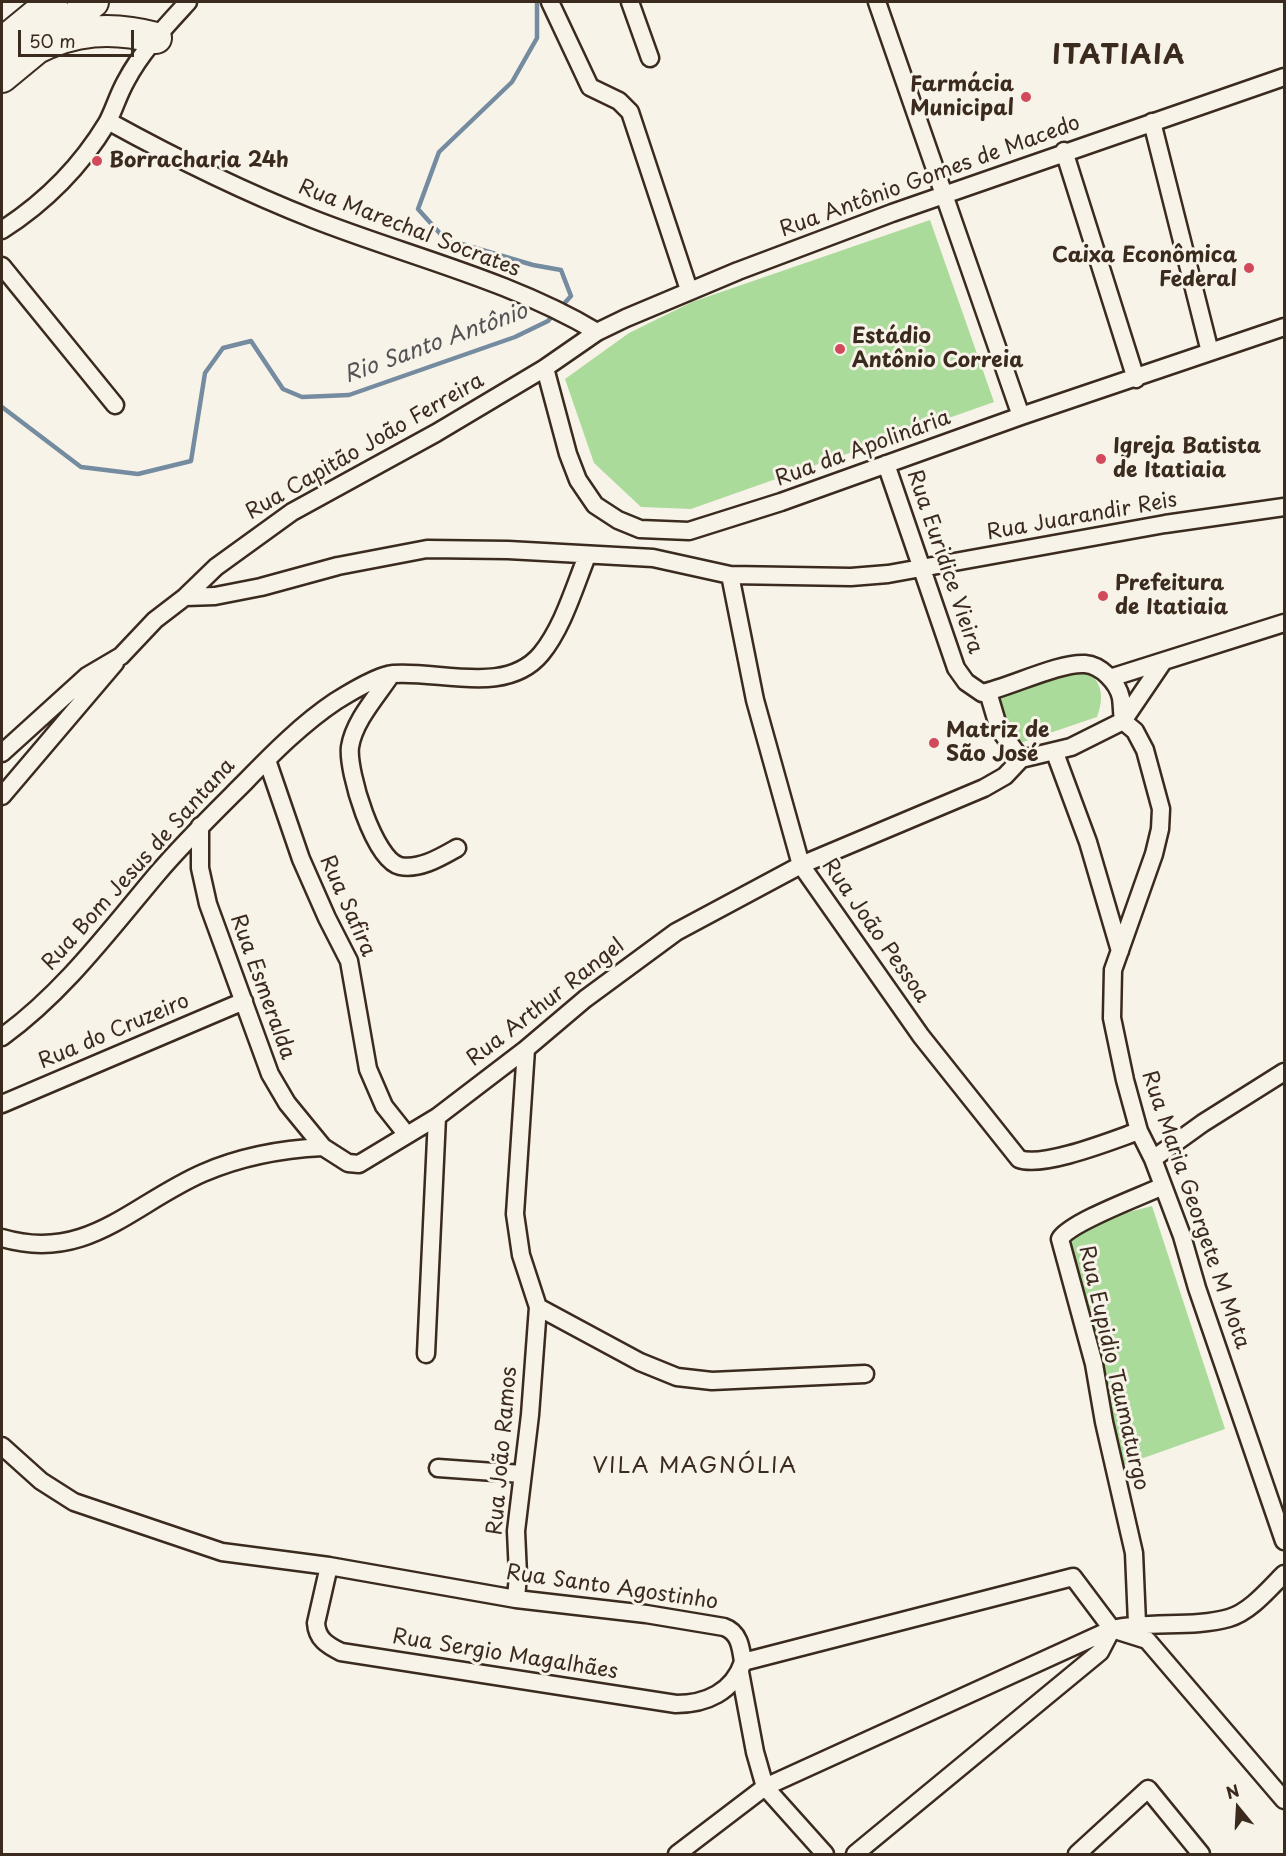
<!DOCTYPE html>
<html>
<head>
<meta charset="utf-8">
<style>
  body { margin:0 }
  #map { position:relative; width:1286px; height:1856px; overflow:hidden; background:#f7f3e8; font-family:"Playpen Sans",sans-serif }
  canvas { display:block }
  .frame { position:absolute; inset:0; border:3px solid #3b2a1e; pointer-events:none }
  .north { position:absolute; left:1208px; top:1778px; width:60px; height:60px; -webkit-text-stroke:4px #f7f3e8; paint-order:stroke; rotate:342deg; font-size:16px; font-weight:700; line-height:24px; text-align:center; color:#3b2a1e }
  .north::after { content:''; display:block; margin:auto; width:21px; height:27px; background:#3b2a1e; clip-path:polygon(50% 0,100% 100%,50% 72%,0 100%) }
  .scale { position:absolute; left:18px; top:30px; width:116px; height:27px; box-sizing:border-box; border:3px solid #3b2a1e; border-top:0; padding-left:8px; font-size:18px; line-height:21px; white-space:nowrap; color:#3b2a1e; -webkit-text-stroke:4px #f7f3e8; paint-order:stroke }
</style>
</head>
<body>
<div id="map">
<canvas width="1286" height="1856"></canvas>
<div class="frame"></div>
<div class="north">N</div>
<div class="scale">50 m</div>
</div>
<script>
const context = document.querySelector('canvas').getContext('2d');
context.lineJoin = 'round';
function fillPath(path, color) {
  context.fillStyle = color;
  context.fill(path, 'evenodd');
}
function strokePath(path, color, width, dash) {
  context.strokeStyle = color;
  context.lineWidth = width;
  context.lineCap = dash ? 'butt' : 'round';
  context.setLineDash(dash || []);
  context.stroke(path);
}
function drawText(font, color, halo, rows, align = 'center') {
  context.font = font + ' "Playpen Sans",sans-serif';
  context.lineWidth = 6;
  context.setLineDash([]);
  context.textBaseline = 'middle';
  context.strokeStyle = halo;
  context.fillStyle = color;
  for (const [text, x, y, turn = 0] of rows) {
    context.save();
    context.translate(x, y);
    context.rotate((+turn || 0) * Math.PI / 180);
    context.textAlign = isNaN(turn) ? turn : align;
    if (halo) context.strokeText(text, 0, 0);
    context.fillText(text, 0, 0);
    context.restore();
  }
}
fillPath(new Path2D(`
  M930,220l64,182 -303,107 -50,-2 -47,-44 -29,-84 64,-46 63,-31z
  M1081,669c21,9 24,27 16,48l-74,25 -15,-6 -12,-28 8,-15z
  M1152,1206l73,223 -104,37 -58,-237z`), '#abdb9b');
strokePath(new Path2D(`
  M537,2v36l-25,44 -73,70 -21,57 27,30 88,26 28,5 10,26 -11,12
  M2,407l79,60 57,7 53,-13 14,-88 18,-25 28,-7 32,48 19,8 47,-2 166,-58 33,-16 6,-7`), '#748ba0', 4.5);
const minor = new Path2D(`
  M550,2l40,85 29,14 11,11 59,178
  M630,2l20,56
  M877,2l144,414
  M108,121c67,37 134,70 205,98 94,37 197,61 284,113
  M1152,122l58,230
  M1064,151l72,228
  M2,230c42,-27 79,-64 105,-107 7,-13 11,-28 19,-42 15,-29 40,-55 62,-79
  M2,266l113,139
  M545,368l23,86 10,26 17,25 23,15 22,9 49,2 92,-29 240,-86 263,-89
  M886,464l70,204 10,14 16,11c28,-6 78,-31 103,-29 16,1 33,19 36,34 1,7 1,16 2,23l-52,26 -50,12 -22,-30 -11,-37
  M730,575l25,125 46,165 120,171 98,123c25,9 94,-19 120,-28
  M185,597l30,-1 46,-9 77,-21 89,-17 81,1 145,8 77,17 121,2 37,-3 277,-50 119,-17
  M1163,662l-40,59 12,10 10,19 16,59 -1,20 -6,25 -41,116 -1,48 13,62 14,51 14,28 29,77 15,52 87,253
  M391,675c-14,21 -37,46 -41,72 -3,24 24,113 50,119 20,4 41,-9 57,-18
  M1110,678l174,-55
  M2,753l85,-77 34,-20 34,-36 30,-23 31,-30 76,-55 144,-79 109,-65 52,-36 29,-14 112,-47 154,-58 392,-136
  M1055,753l33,89 32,109
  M267,760l34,99 26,59 22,43 19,108 16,37 23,29
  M2,796l113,-133
  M200,826v42l8,36 62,170 17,29 36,44 25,16 11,1 78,-47 89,-68 59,-50 91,-67 125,-67 183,-77 21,-12 16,-17
  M2,1037c61,-44 107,-106 155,-163 28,-33 58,-62 88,-92 28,-29 58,-59 91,-81 13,-8 42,-26 57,-27 46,-4 113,22 148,-20 22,-27 33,-66 46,-98
  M2,1104l242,-103
  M1153,1159l50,-36 81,-51
  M2,1238c85,25 130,-34 201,-65 39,-17 79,-24 120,-26
  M538,1307l102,55 37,15 35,4 153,-7
  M426,1354l11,-237
  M2,1446l39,35 33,21 148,50 107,14 187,33 130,15 78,13c15,5 17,20 19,35l330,-85 39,52 35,11 137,160
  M438,1468l84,6
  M329,1566l-13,57c1,16 11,22 25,29l335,52c30,0 57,-12 67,-42
  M516,1599l2,-24 -2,-44 14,-116 8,-108 -17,-52 -6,-41 11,-165
  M1137,1623l-3,-70 -30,-131 -10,-58 -34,-125c10,-17 82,-43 103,-53
  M740,1672l15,80 10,35 60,67
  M677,1854l88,-67 347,-158c38,-8 82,-1 117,-11 21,-6 40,-29 55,-44
  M855,1854l245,-202 12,-23
  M1077,1854l71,-65 53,65`);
const motorway = new Path2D(`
  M2,43l50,-41
  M33,50c41,-21 79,-24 123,-12
  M2,77l91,-75`);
strokePath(minor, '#3b2a1e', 21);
strokePath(motorway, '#3b2a1e', 34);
strokePath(minor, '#f7f3e8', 16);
strokePath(motorway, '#f7f3e8', 30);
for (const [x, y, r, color] of [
  [1026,97,6,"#d1495b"],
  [97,161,6,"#d1495b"],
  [1249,268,6,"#d1495b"],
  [840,349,6,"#d1495b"],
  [1101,459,6,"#d1495b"],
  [1103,596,6,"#d1495b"],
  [934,743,6,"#d1495b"]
]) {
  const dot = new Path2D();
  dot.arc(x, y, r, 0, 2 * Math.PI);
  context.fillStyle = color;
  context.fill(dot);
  strokePath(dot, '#f7f3e8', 2);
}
drawText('bold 21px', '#3b2a1e', '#f7f3e8', [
  ["Farmácia",1014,85,"right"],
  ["Municipal",1014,109,"right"],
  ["Borracharia 24h",109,161],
  ["Caixa Econômica",1237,256,"right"],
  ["Federal",1237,280,"right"],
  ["Estádio",852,337],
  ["Antônio Correia",852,361],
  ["Igreja Batista",1113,447],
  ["de Itatiaia",1113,471],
  ["Prefeitura",1115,584],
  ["de Itatiaia",1115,608],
  ["Matriz de",946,731],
  ["São José",946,755]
], 'left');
drawText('21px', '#3b2a1e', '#f7f3e8', [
  ["Rua Antônio Gomes de Macedo",930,177,-20],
  ["Rua Marechal Socrates",409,229,21],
  ["Rua Capitão João Ferreira",365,447,-30],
  ["Rua da Apolinária",863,449,-20],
  ["Rua Juarandir Reis",1082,517,-10],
  ["Rua Euridice Vieira",944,562,71],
  ["Rua Bom Jesus de Santana",139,865,-48],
  ["Rua Safira",347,906,66],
  ["Rua João Pessoa",875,931,55],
  ["Rua Esmeralda",262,987,70],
  ["Rua Arthur Rangel",546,1003,-38],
  ["Rua do Cruzeiro",114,1032,-23],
  ["Rua Maria Georgete M Mota",1195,1210,71],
  ["Rua Eupidio Taumaturgo",1113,1368,77],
  ["Rua João Ramos",503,1451,-85],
  ["Rua Santo Agostinho",612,1588,8],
  ["Rua Sergio Magalhães",505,1655,9]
]);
drawText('italic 22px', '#535254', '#f7f3e8', [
  ["Rio Santo Antônio",436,344,-20]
]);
context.letterSpacing = '1.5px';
drawText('22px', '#3b2a1e', '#f7f3e8', [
  ["VILA MAGNÓLIA",695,1467]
]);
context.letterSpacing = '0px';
context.letterSpacing = '1.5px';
drawText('bold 27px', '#3b2a1e', '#f7f3e8', [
  ["ITATIAIA",1119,57]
]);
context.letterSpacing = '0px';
</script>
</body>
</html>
